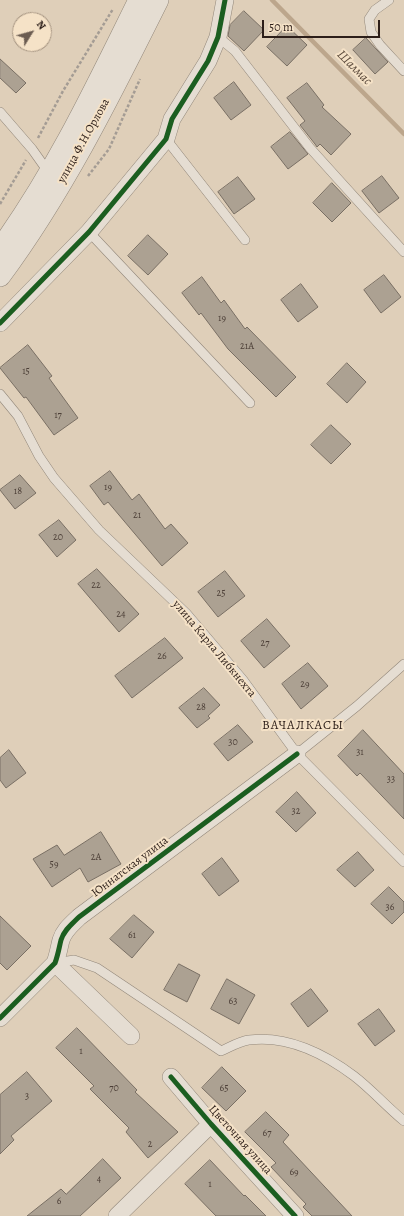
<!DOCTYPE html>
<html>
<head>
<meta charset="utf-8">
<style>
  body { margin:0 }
  #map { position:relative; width:404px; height:1216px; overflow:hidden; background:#dfcfb9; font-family:Alegreya,serif }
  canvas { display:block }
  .north { position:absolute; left:12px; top:12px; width:40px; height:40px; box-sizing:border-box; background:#f5e2c7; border:1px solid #a59481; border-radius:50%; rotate:53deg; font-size:11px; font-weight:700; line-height:16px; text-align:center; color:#2c1e19 }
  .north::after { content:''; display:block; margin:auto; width:14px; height:18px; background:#6b5c51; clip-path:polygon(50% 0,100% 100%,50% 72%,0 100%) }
  .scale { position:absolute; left:262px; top:20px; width:118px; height:18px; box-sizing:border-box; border:2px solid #2c1e19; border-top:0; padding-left:5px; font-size:12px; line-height:14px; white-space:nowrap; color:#2c1e19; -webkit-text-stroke:3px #f5e2c7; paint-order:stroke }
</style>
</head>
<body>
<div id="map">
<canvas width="404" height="1216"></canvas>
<div class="north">N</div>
<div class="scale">50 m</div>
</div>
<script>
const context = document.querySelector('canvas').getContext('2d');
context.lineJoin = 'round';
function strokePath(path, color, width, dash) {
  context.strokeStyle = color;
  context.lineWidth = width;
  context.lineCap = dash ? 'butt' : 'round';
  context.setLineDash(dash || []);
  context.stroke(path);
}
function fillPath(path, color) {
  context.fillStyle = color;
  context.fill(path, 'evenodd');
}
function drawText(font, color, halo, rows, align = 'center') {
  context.font = font + ' Alegreya,serif';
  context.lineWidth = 4;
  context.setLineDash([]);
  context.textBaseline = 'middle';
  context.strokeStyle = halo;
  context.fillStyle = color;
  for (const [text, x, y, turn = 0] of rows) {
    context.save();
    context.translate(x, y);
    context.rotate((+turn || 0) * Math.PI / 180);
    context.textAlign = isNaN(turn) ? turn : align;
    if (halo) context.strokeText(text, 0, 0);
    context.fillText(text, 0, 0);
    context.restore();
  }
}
strokePath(new Path2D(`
  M272,0l132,134`), '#bca68c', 4.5);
const building = new Path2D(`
  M244,11l20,19 -20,21 -16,-15 2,-11z
  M287,26l20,19 -20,21 -20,-19z
  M366,38l22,24 -13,12 -22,-24z
  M0,59l26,24 -10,10 -16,-15z
  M234,82l17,23 -20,15 -17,-22z
  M307,83l17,22 -2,2 29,27 -20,21 -11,-11 -3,3 -2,-3 -15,-19 5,-4 -18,-23z
  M290,132l18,22 -20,15 -17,-22z
  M382,176l17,22 -20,15 -17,-22z
  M238,177l17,22 -21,15 -16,-22z
  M332,183l19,20 -19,19 -19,-19z
  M148,235l20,19 -20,21 -20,-19z
  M384,275l17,22 -20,16 -17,-23z
  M202,277l19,26 3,-3 21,29 2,-2 49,50 -20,20 -48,-48 -27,-36 -2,2 -17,-22z
  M301,284l17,23 -20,15 -17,-22z
  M28,345l24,31 -3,2 29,40 -24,17 -28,-38 -2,1 -24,-30z
  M347,363l19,19 -19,21 -20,-19z
  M331,425l20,19 -20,20 -20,-19z
  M110,471l22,29 7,-6 26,35 6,-5 17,19 -26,23 -54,-64 -4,3 -14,-19z
  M20,475l16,18 -21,16 -15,-19z
  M59,520l17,20 -19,17 -18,-22z
  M97,569l42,45 -20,18 -41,-48z
  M225,571l20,25 -27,21 -20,-25z
  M267,619l23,27 -26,22 -23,-27z
  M165,638l18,20 -51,40 -17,-22z
  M308,663l20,23 -27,23 -19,-25z
  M204,688l16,17 -12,11 2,2 -13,10 -18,-20z
  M238,725l15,17 -25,19 -14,-17z
  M363,730l41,44v45l-44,-46 -3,3 -19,-20z
  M9,750l17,23 -20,15 -6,-8v-22z
  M297,792l19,21 -20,19 -20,-20z
  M101,832l20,32 -33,18 -8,-14 -28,19 -19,-28 24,-14 7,10z
  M358,852l16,18 -19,17 -18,-17z
  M222,858l17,23 -20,15 -17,-22z
  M389,887l15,15v10l-12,12 -21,-20z
  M134,915l20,17 -22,26 -22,-19z
  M0,916l31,30 -24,24 -7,-7z
  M179,964l21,11 -13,27 -23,-12z
  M227,979l28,16 -16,29 -28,-15z
  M311,989l17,22 -20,16 -17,-23z
  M379,1009l16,22 -20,15 -17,-22z
  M77,1028l60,62 -2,2 43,40 -30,26 -22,-26 3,-4 -39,-39 4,-3 -38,-38z
  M222,1067l24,24 -20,20 -24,-23z
  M27,1072l25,29 -41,35 3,4 -14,14v-59z
  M266,1112l23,23 -6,7 69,74h-40l-9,-9 3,-3 -35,-37 5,-4 -31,-31z
  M103,1159l18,19 -41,38h-53l34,-27 5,5z
  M210,1160l34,36 1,-1 21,21h-50l-31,-32z`);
fillPath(building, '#aca192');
strokePath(building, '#796f64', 1);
const service = new Path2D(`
  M389,0l-14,10 -6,9 2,13 9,13 24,26
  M218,37l17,14 75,97 94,104
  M0,112l32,37 17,24
  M166,139l79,101
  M89,232l161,171
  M0,394l18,22 21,40 15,22 45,52 87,83 57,67 54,74 107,108
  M297,754l60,-48 47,-42
  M55,963l19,-3 23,8 124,83c9,-4 19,-10 28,-11 38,-5 76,14 105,36 17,13 33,31 50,45`);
const minor = new Path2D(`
  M0,323l89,-91 77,-93 6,-20 36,-58 10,-24 7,-37
  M55,963l76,73
  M0,1018l55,-55c3,-8 4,-15 6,-23 3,-10 11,-16 18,-23l218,-163
  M171,1077l40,47 84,92
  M117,1216l94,-92`);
const tertiary = new Path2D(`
  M0,249c56,-77 97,-164 139,-249
  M0,276c63,-85 111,-182 158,-276`);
strokePath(service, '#92877a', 10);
strokePath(minor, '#92877a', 18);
strokePath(tertiary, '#92877a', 22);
strokePath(new Path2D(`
  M38,138l25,-47 50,-82
  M88,176l21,-27 31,-70
  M0,204l26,-44`), '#a49c94', 2.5, [3, 2]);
strokePath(service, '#e5ddd2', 9);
strokePath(minor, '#e5ddd2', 17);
strokePath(tertiary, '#e5ddd2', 21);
strokePath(new Path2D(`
  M0,323l89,-91 77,-93 6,-20 36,-58 10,-24 7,-37
  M0,1018l55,-55c3,-8 4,-15 6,-23 3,-10 11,-16 18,-23l218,-163
  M171,1077l40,47 84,92`), '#1b5e20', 5);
drawText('10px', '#4c3f37', null, [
  ["19",222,319],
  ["21А",247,347],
  ["15",26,372],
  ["17",58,416],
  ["19",108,488],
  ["18",18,492],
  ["21",137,516],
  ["20",58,538],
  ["22",96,586],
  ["25",221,594],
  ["24",121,615],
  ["27",265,644],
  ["26",162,657],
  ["29",305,685],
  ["28",201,708],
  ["30",233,743],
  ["31",360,753],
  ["33",391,780],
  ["32",296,812],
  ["2А",96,858],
  ["59",54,865],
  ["36",390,908],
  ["61",132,936],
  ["63",233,1002],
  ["1",81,1052],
  ["70",114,1089],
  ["65",224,1089],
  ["3",27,1097],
  ["67",267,1134],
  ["2",150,1145],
  ["69",294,1173],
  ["4",99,1180],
  ["1",210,1185],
  ["6",59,1202]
]);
drawText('12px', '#2c1e19', '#f5e2c7', [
  ["улица Ф.Н.Орлова",84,141,-61],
  ["улица Карла Либкнехта",214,649,50],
  ["Юннатская улица",130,867,-37],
  ["Цветочная улица",240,1140,48]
]);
drawText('italic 13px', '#59483a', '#f5e2c7', [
  ["Шалмас",354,68,45]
]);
context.letterSpacing = '1px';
drawText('13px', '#2c1e19', '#f5e2c7', [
  ["ВАЧАЛКАСЫ",303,726]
]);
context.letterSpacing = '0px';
</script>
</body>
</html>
